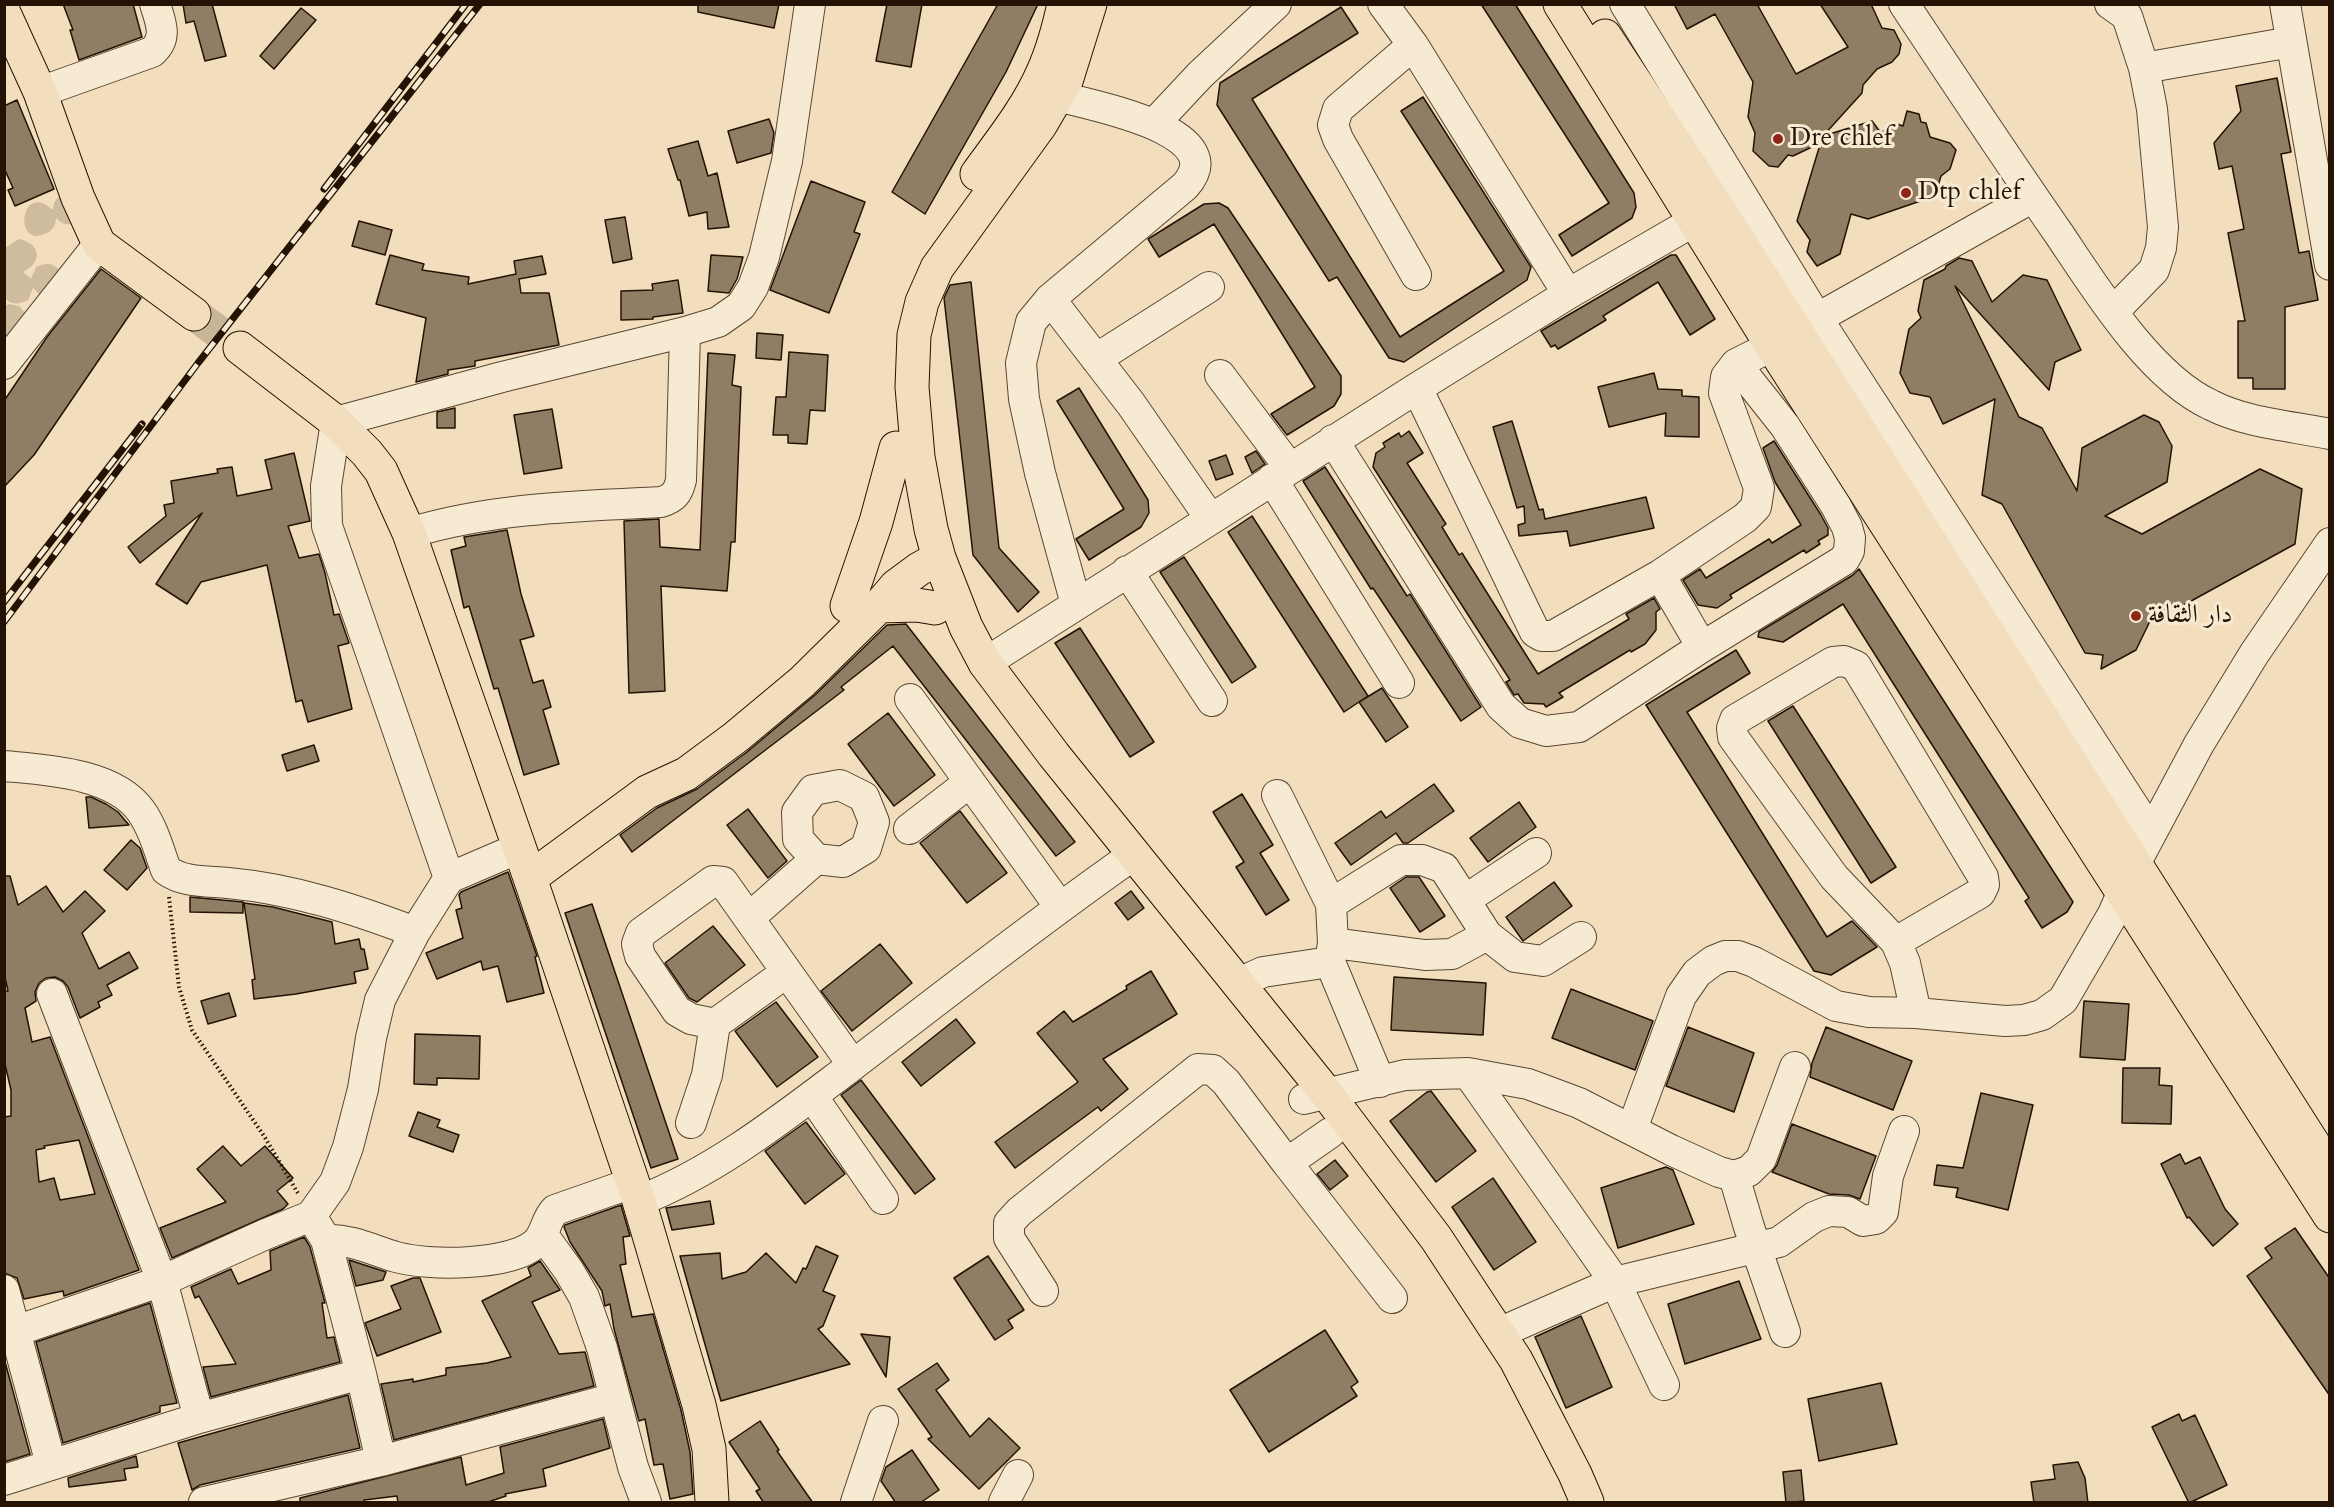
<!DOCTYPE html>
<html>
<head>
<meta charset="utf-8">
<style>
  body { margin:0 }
  #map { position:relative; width:2334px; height:1507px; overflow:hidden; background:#f2debc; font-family:Cardo,serif }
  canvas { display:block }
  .frame { position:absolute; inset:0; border:6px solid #241304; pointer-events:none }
</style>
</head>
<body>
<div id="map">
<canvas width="2334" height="1507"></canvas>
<div class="frame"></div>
</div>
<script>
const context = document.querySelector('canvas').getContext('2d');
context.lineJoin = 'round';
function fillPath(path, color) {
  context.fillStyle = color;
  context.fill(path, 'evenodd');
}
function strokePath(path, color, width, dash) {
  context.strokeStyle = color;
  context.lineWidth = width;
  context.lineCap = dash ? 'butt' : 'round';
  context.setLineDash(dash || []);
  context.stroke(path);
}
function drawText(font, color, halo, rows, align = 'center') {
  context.font = font + ' Cardo,Amiri,serif';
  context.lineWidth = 6;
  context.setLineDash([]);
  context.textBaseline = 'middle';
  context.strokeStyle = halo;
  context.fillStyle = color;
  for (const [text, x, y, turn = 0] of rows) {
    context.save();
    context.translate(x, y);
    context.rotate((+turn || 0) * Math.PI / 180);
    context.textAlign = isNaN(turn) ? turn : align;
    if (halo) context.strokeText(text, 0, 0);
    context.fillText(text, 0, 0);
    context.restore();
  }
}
fillPath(new Path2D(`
  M67,192l14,29c-11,5 -17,5 -25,-3 0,6 -3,12 -9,15 -34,18 -28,-54 6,-23 0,-10 6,-14 14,-18z
  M19,239c22,5 24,23 4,33l8,7 5,-12c12,-5 18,-4 26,6l-13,23 -10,-2 -6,-6 -5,12c-9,4 -16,6 -23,-2v-50z
  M9,304l10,2 7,8 -14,23 -7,-1 -1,-30z`), '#cfbb9d');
const building = new Path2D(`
  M63,4h70l9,33 -63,23 -9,-30h3z
  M183,4h29l14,52 -21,5 -11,-40 -8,2z
  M698,4h81l-5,24 -76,-16z
  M887,4h35l-11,63 -35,-6z
  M998,4h40l-32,68 -81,142 -33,-22z
  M1481,4h34l119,189 2,14 -4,11 -60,38 -13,-21 50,-32z
  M1674,4h83l39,70 52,-27 -28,-43h51l11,24 12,2 7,14 -2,10 -7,8 -15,7 -14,16 -1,8 -39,43 49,-15 9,12 13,-10 9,3 4,-15 12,3 2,8 5,1 4,14 20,6 6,7 -6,19 -9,7 -6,20 -67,23 -17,-5 -11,40 -23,12 -10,-14 3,-12 -13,-19 25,-83 -8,8 -21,10 -5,-1 -10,12 -9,-1 -16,-15 2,-18 -7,-16 5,-35 -38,-68 -28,15z
  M1341,7l17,26 -106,66 148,238 104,-66 -103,-160 22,-14 108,170 -4,13 -123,82 -15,-4 -52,-81 -8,4 -112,-176 3,-22z
  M301,8l15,12 -42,49 -14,-13z
  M2277,78l14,74 -10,2 18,99 10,-2 9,49 -33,7v82h-32v-11h-15v-57h7l-17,-88 16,-4 -12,-63 -13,3 -5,-26 27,-32 -5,-25z
  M17,100l37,89 -39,17 -7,-16 5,-2 -9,-20v-62z
  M769,119l5,14 -3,20 -34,10 -9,-32z
  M698,141l10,35 9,-3 12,54 -21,2 -1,-17 -18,4 -9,-36h-2l-10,-31z
  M811,181l54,21 -11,30 6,2 -31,79 -59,-23z
  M1219,203l9,5 113,168v18l-7,12 -47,29 -16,-21 44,-27 -101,-163 -55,33 -11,-18 56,-35z
  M625,217l7,42 -19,4 -8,-43z
  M359,221l33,9 -7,25 -33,-9z
  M390,255l34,9 -2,6 47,7 -1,7 48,-10 -2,-13 28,-5 4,18 -27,5 2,14h28l10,52 -84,16v5l-27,4v4l-32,8 10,-64 -50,-14z
  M711,255l32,2 -6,22 -8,14 -21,-2z
  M1671,255h5l39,64 -25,16 -32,-53 -55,34 3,4 -48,29 -3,-4 -4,2 -10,-16z
  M1959,258l13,3 20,41 31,-27 24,5 34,70 -26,12 -6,28 -94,-104 64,131 23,11 35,63 5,-43 62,-33 15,7 13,24 -5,36 -62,34 37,18 118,-65 42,20 -7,55 -113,62 -6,-2 -24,13 -16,33 -35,19 2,-14 -18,-2 -83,-149 -20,-9 13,-96 -52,25 -13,-27 -20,-4 -10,-20 9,-44 12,-11 -3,-7 6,-31 21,-11 1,-3z
  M101,269l40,29 -107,157 -30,32v-86l43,-64z
  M678,280l5,33 -30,4v2l-32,1v-29l32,-1 -1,-6z
  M971,282l28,266 40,44 -21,20 -45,-57 -29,-257 6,-13z
  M757,333l26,2 -2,25 -25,-2z
  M789,352l39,3 -3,56 -15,-1 -3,34 -19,-1v-8h-15l3,-38h10z
  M708,353l27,2 -3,30 9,2 -6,155h-4l-4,49 -66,-5 4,105 -36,2 -5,-172 35,-2 1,28 40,3z
  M1654,373l4,16 24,1v6l17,1v40l-34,-1 1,-23 -57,14 -11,-40z
  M1079,388l69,112 1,13 -8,14 -52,33 -13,-21 48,-30 -67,-108z
  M455,408v20h-18v-16z
  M552,409l10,59 -38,6 -10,-59z
  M1512,421l27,89 4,-1 2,10 101,-22 8,31 -84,18 -3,-15 -48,5 -1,-11 7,-2 -1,-17 -7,2 -24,-81z
  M1409,431l14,22 -16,10 39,61 -4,3 17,28 3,-2 76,121 91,-55 -3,-5 28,-16 6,11 -4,3v18l-11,14 -14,8 -1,-2 -71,43 4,4 -17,10 -2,-3 -20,-1 -6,-9 -4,1 -8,-13 4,-2 -137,-213 3,-14 9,-6 -2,-4 16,-10 2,4z
  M1774,441l47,74 7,13v7l-10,6 2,3 -14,9 -2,-3 -74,45 2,3 -15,10 -19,-3 -15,-25 17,-11 6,9 63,-39 3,4 29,-18 -26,-43 -12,-34z
  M1256,451l9,13 -13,9 -7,-16z
  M294,453l16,68 -22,5 11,32 20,-4 6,19 9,42 5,-1 10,29 -11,3 14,63 -44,13 -6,-22 -6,2 -29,-137 -66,17 -14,22 -31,-20 46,-71 -62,50 -12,-16 38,-31 -2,-11 10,-2 -3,-22 47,-8 -1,-4 15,-2 5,29 35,-7 -7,-29z
  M1226,455l7,19 -17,6 -7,-19z
  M1325,467l82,129 3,-2 71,113 -20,14 -88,-133 -2,1 -68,-108z
  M1252,516l116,180 -24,16 -116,-180z
  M507,530l14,64 13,42 -14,4 13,43 10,-3 8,27 -8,3 16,54 -35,11 -26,-87 -4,1 -25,-83 -5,2 -13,-58 15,-4 -2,-9z
  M1184,557l72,110 -24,16 -72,-111z
  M1859,569l214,333 -6,10 -25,16 -17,-27 4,-3 -186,-294 -60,38 -25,-5 1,-5 94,-57z
  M906,624l169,218 -19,14 -163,-210 -52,41 3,3 -212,162 -12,-17 37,-27 40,-19 50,-37 68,-57 72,-70z
  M1080,628l74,114 -24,15 -75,-114z
  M1736,650l14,23 -63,39 140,225 25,-16 25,26 -46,28 -17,-4 -168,-266z
  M1382,688l26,39 -22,15 -27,-40z
  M1793,706l103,161 -25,16 -103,-162z
  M888,713l47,62 -41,31 -46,-62z
  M314,745l5,16 -32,10 -5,-16z
  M1434,784l20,27 -46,32h-5l-7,-10 -45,32 -16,-22 46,-32 5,7z
  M1242,794l31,51 -13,8 29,47 -23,15 -30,-48 8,-5 -31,-50z
  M86,797h5l15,7 12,8 11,13 -40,3z
  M1519,802l17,25 -48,35 -18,-24z
  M748,809l39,52 -19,17 -41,-53z
  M960,811l47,62 -40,30 -47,-60z
  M131,840l9,8 7,20 -20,22 -23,-20z
  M508,872l29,84 -2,1 9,36 -37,9 -9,-36 -15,4 -2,-9 -44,18 -11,-26 37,-15 -7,-28 6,-2 -3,-13 2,-3z
  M4,876h6l8,29 28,-19 17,26 22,-21 20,20 -23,22 17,36 30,-17 9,16 -31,17 5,10 -14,7 2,5 -20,11 -12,-31 -5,-6 -8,-4 -9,1 -7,5 -4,9 1,9 -11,7 7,34 18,-5 89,233 -75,26 -1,-5 -39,8 -7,-21 -13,-5v-156l7,-1v-26l-7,-30v-69h4l-4,-18zM79,1140l16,54 -35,6 -6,-22 -15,4 -3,-32 9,-2 -1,-2z
  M1406,877h13l26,39 -25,16 -30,-44z
  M1554,882l18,24 -49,35 -17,-24z
  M1131,891l13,17 -16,12 -13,-17z
  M190,897l53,5v11l-53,-1z
  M244,903l29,4 59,15 3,22 24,-5 2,10h3l4,20 -14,3 2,11 -60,11 -42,5 -2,-19 3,-1z
  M592,904l86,255 -27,9 -86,-255z
  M713,926l32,39 -48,37 -8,-4 -24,-35z
  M880,944l32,39 -60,48 -31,-40z
  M1151,971l26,43 -74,45 25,30 -27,22 -3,-4 -83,61 -20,-26 83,-60 -41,-49 27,-22 9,11 54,-33 -1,-3z
  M1394,977l92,6 -3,52 -92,-5z
  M1571,989l82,32 -18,49 -83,-32z
  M229,993l7,23 -28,8 -7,-23z
  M2084,1001l45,3 -4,56 -45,-3z
  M776,1002l42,55 -41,30 -42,-56z
  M956,1019l19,24 -54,43 -19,-24z
  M1688,1027l66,26 -20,59 -68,-26z
  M1826,1027l86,34 -19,49 -83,-33 2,-14z
  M415,1034l65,2 -1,43 -42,-1v7l-23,-1z
  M2123,1068h37l-1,17 13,1 -1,38 -49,-1z
  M861,1080l74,99 -20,15 -74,-99z
  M1431,1091l45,60 -40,31 -46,-61 37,-29z
  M1981,1093l52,12 -25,105 -52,-13 2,-9 -24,-3 3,-20 26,3z
  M418,1112l22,8 -3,7 22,8 -6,17 -44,-16z
  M806,1122l39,52 -40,30 -40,-53z
  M1792,1124l84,32 -16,43 -11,-4 -20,-1 -57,-22 5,-7z
  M223,1146l18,20 24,-20 28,32 -16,13 11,13 -5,5 -111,49 -12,-30 66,-26 -29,-33z
  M2180,1154l5,10 15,-7 25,52 13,15 -25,22 -24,-29 -2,1 -26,-54z
  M1335,1160l13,16 -18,14 -13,-16z
  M1666,1167l7,3 21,54 -76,24 -17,-60z
  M1493,1178l43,64 -42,28 -42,-63z
  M710,1201l4,23 -42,6 -6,-22z
  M621,1205l9,31 -7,1 3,27 -6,1 12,52 21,-3 28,96 9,42 3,42 -23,5 -7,-35 -9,1 -9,-46 -6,2 -25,-92 -4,-25 -5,2 -3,-15 -32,-49 -6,-15 1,-2z
  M2295,1228l35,51v117l-83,-120 25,-18 -7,-10z
  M304,1237l6,10 15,56h-3l5,35 7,-1 6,25 -129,35 -8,-30 33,-3 -37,-68 -4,2 -4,-11 40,-18 7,15 33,-14 -1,-19z
  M816,1246l22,10 -15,35 12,5 -12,30 -5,3 32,35 -129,37 -41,-145 40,-3 2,26 24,-7 20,-19 30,30 7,-15 3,1z
  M988,1256l36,54 -16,10 5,8 -18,12 -41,-62z
  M349,1260l37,12 -3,8 -27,6z
  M540,1261l20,29 -28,12 27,52 26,-2 9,34 -200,54 -13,-56 32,-5v3l33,-7v-7l41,-5 24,-6 -29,-56 49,-25 -3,-8z
  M413,1278h7l21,54 -64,24 -12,-33 36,-14 -10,-23z
  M1739,1281l22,58 -76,25 -17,-60z
  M150,1303l27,100 -17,3v6l-97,31 -27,-101z
  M1581,1316l31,71 -46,21 -31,-71z
  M1325,1330l33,52 -7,5 6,9 -88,56 -39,-62z
  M861,1334l29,3 -4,40z
  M4,1358l26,96 -26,8z
  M937,1363l12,17 -13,10 34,47 19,-19 31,30 -41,41 -51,-50 4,-2 -34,-48z
  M1881,1383l16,61 -78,17 -11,-62z
  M348,1395l12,53 -160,37 -8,5 -14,-47z
  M2179,1414l3,7 13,-6 32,70 -38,18 -37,-76z
  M603,1419l7,29 -67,21 3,17 -41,8 1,2 -21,7h-87l-1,-7 -33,4v3h-64v-5l161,-41 5,28 38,-12 -4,-26z
  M760,1421l19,29 -2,1 36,52h-49l-8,-12 4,-2 -31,-47z
  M912,1450l27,40 -19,13h-24l-15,-22 5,-14z
  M136,1456l2,11 -14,2 2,11 -57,7 -1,-9z
  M2078,1462l7,16 3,25h-54l-3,-21 24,-3 -2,-14z
  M1801,1470l3,31 -18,2 -3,-31z`);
fillPath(building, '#8f7d64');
strokePath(building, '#241304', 1.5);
strokePath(new Path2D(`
  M194,314l46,34`), '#c9b597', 33, [33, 16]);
const minor = new Path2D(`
  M1383,4l30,41 155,249
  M1625,4l192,314 334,515
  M1904,4c51,77 102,154 155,230 37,55 91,143 152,171 35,18 80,21 119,29
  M2110,4l17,12 17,52 8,41 11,118 -2,21 -7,22 -41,42
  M2285,4l45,261
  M1413,45l-75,64 -5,16 5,14 78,136
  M2144,68l147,-26
  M40,92l112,-40c16,-14 9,-29 3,-48
  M1057,96c32,9 178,35 128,90l-135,113 -19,23 -10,41 3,36 16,74 36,131
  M1155,123l45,-48 76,-71
  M1050,299l81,105 79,114
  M1800,328l233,-131
  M1096,359l113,-72
  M4,364l95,-120
  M1220,375l69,92
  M1417,388l118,244 7,4h11l107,-61 85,-57 11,-11 3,-19 -35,-95 2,-16 10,-13
  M1333,440l168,266 19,17 26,8 33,-4 123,-80 142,-87 5,-9 1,-13 -3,-11 -11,-21 -51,-80 -49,-62 36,-18
  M1272,479l127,204
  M409,533c83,-25 167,-27 252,-31 13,-4 17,-9 20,-22l4,-148
  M1127,571l85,130
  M1660,575l42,72
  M985,663l432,-275 151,-94 147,-85
  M910,699l150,208
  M4,766c43,4 110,7 137,45 12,17 18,39 25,59 18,13 41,11 62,13 66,6 126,26 187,49
  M1277,795l54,109 2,39 -3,19 50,120
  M909,829l61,-47
  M449,878l-122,-352 -1,-40 10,-64 166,-45 183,-45 33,-10 23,-16 12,-19 11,-30 23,-96 23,-157
  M1465,900l71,-47
  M1331,904l70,-44h21l22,8 43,67 28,22 28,4 38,-24
  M749,918l67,-59 27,3 23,-14 8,-26 -10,-25 -24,-12 -27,5 -16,22 1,27 18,20
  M1896,942l84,-49 4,-8 -1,-8 -127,-211 -12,-5 -11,1 -98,58 -3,8 1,9 101,140 62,65 9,21 11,50
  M1333,943l92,12 27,-1 35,-19
  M1239,983l24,-11 67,-10
  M52,994l110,287 37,137
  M715,1024l-24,-5 -14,-8 -37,-55 -3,-12 4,-11 72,-52 10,1 130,183
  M1468,1073l147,209 49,103
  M812,1096l71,103
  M1304,1099l101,-24 63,-2 60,11 51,19 92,47 48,22 15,4 15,-5 12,-12 34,-92
  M691,1123l16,-48 8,-51 72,-52
  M1632,1129l49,-133 16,-23 16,-12 12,-5h13l16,6 82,44 33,6 47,1 89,8 19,-1 18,-5 21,-15 50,-86 22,-50 64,-120 55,-90 76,-111
  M1330,1133l-43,30 105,135
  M1734,1176l15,51 36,105
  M639,1201c79,-31 146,-85 214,-136 89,-68 177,-137 269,-202
  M543,1235l26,36 15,26 18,51 31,119 13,35
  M326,1240c26,-1 46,10 70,17 32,9 113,9 139,-13 11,-9 10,-24 20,-34l77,-27
  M4,1290l47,174
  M1043,1291l-34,-53v-15l10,-11 179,-143 15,1 13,12 61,81
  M1499,1333l116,-51 164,-40 35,-25 15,-6 19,1 15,9 13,-2 7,-7 5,-36 16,-45
  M4,1335l158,-54 104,-47 45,-18
  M381,1461l-20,-87 -35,-134 -15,-24 24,-34 13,-35 15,-58 8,-51 9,-38 35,-68 34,-54 70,-30
  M4,1480l195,-62 162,-44
  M204,1502l177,-41 234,-63
  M856,1502l27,-81
  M1004,1502l14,-27`);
const major = new Path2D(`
  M1090,4l-24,77 -25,43 -104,144 -15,34 -8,33 -2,52 6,70 13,72 8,29 27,69 19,36 69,92 274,340 108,143 80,122 59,114 12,28
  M1560,4l212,342 558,870
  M4,13l36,79 38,106 21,46 95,70
  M1605,36l113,172 612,962
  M977,174c23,-32 50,-65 66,-102 10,-22 16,-45 21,-68
  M240,348l96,74 31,31 14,18 28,62 121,345 109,323 60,204 10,44 3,53
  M847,606l29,-84 20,-74
  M879,606l38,-1 18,3
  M530,878l117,-86 39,-18 50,-37 66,-55 77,-76 17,-20 23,-17 20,-11`);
strokePath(minor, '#584632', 32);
strokePath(major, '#241304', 35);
strokePath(new Path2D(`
  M169,897l10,90 13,43 72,106 35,59`), '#241304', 4, [1.5, 3]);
strokePath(minor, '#f7ead3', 30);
strokePath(major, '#f2debc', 33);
const rail = new Path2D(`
  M324,189l142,-185
  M4,602l138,-178
  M4,622l194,-259 282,-359`);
strokePath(rail, '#241304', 7);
strokePath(rail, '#f7ead3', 4.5, [14]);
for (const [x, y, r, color] of [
  [1778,139,6,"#8f2418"],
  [1906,193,6,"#8f2418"],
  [2136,616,6,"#8f2418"]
]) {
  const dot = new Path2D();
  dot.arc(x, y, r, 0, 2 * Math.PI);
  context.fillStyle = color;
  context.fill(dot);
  strokePath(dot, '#f7ead3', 2);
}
drawText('26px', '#241304', '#f7ead3', [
  ["Dre chlef",1790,139],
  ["Dtp chlef",1918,193],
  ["دار الثقافة",2148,616]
], 'left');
</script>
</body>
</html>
